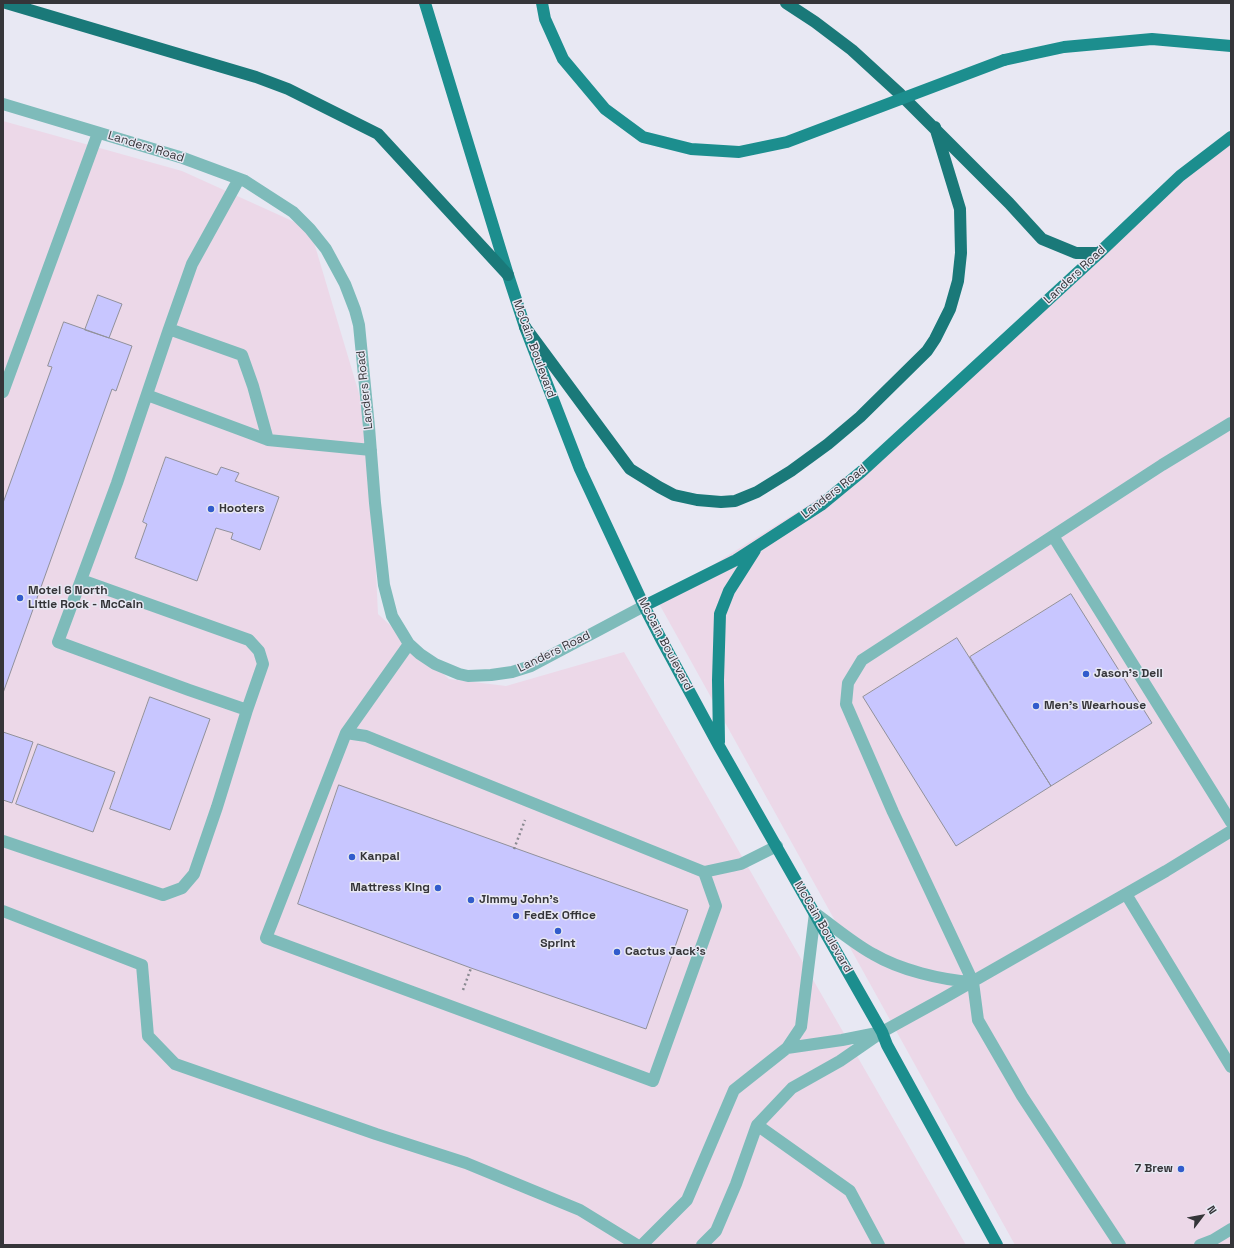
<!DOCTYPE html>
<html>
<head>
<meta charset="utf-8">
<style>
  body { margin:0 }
  #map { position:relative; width:1234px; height:1248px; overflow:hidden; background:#e8e8f3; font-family:"Space Grotesk",sans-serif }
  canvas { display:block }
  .frame { position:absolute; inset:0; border:4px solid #353539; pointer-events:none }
  .north { position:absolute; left:1182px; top:1196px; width:40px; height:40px; -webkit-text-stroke:3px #e8e8f3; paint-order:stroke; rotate:58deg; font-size:11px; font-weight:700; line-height:16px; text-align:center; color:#353539 }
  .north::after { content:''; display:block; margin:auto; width:14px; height:18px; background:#353539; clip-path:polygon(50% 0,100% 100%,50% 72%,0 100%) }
</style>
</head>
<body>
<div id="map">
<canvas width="1234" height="1248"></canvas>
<div class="frame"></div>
<div class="north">N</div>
</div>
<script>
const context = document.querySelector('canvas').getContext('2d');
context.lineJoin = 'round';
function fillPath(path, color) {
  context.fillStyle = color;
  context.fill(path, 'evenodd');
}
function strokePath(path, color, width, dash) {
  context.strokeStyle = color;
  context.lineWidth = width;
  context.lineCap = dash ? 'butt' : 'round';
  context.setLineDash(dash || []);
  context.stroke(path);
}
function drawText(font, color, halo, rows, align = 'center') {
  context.font = font + ' "Space Grotesk",sans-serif';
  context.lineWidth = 3;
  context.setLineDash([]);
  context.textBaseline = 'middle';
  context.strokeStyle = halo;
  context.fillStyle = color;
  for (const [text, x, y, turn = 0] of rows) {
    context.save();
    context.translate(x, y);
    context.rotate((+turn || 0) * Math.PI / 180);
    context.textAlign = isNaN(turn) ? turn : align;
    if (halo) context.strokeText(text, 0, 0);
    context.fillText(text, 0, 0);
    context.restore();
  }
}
fillPath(new Path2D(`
  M3,121l179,50 128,58 59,198 9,187 71,65 57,7 118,-34 342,593h-963z
  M1231,145v1100h-216l-358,-645 204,-128 347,-319z`), '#ecd8e8');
const building = new Path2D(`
  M98,295l24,9 -13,34 -24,-8z
  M64,322l68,24 -16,45 -4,-2 -109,304v-190l49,-136 -4,-1z
  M166,457l51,18 4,-8 18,6 -4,8 44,16 -19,53 -29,-11 2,-6 -17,-5 -19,53 -62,-23 12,-34 -4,-2z
  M1071,594l81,129 -101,63 -81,-129z
  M957,638l94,148 -95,60 -93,-149z
  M150,697l60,22 -40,111 -60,-21z
  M3,732l30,10 -21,61 -9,-3z
  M38,744l77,28 -22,60 -77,-28z
  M339,785l349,125 -42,119 -175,-61 -173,-64z`);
fillPath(building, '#c8c6ff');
strokePath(building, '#91919b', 1);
strokePath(new Path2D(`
  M514,849l11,-29
  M463,990l8,-22`), '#8a8a91', 2.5, [2, 3]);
strokePath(new Path2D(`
  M3,104l180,54 62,23 48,31 17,17 16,20 19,35 10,26 4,15 10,102 6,76 9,82 8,31 17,28 11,10 15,10 24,10 9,2 23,-1 21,-3 19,-6 113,-60
  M239,179l-47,85 -23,65 73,26 11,31 15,54 103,10
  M3,392l95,-259
  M147,395l121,45
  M1053,536l178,286
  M81,580l168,60 10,11 4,13 -16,46
  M346,733l63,-89
  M3,841l160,54 19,-7 12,-14 23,-67 30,-97 -58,-20 -131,-48 59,-159 52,-154
  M704,872l12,34 -63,175 -387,-143 80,-205 20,3 338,136 37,-8 36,-18
  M1126,894l105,173
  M3,911l139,54 6,71 27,28 201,70 90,29 114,47 57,35
  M787,1048l55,-8 35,-7
  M757,1125l93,66 29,54
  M642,1245l45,-45 47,-110 53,-42 14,-21 14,-114c18,13 38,30 58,41 27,16 68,26 100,28
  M702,1245l14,-14 20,-47 21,-59 35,-37 48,-27 42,-29 60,-33 224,-128 65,-40
  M1120,1245l-98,-149 -44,-76 -5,-38 -80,-170 -47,-108 2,-21 14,-23 300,-195 69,-42
  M1200,1245l13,-5 18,-11`), '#7ebbba', 12);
strokePath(new Path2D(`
  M425,3l83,272 17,52 55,142 64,137 17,33 58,107 163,286 5,13 110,200
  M1004,60l60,-13 88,-8 79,7
  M644,606l92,-46 85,-55 40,-33 238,-219 81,-77 51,-39
  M719,742l-1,-62 2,-66 9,-23 26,-41`), '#1c8e8e', 12);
strokePath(new Path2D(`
  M6,3l250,74 32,12 90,45 130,141
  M786,3l29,19 37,28 48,44 109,109 33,36 34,14h23
  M525,327l105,142 29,18 15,8 23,5 24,2 14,-1 22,-9 34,-21 37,-27 32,-27 67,-66 8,-12 15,-30 8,-28 3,-28 -1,-44 -25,-82`), '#1a7979', 12);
strokePath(new Path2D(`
  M542,3l3,16 18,40 42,50 38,28 48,12 48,3 48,-10 217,-82`), '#1c8e8e', 12);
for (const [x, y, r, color] of [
  [211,509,4,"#315ccc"],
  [20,598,4,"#315ccc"],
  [1086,674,4,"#315ccc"],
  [1036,706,4,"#315ccc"],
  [352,857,4,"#315ccc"],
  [438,888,4,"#315ccc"],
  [471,900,4,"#315ccc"],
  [516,916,4,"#315ccc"],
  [558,931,4,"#315ccc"],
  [617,952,4,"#315ccc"],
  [1181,1169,4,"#315ccc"]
]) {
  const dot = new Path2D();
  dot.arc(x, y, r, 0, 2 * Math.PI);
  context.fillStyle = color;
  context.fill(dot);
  strokePath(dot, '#e8e8f3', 1.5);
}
drawText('12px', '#353539', '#e8e8f3', [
  ["Landers Road",146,147,17],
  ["Landers Road",1075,275,-43],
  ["McCain Boulevard",534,349,70],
  ["Landers Road",365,390,-96],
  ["Landers Road",834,492,-38],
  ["McCain Boulevard",665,644,62],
  ["Landers Road",554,652,-26],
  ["McCain Boulevard",823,927,60]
]);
drawText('bold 12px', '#353539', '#e8e8f3', [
  ["Hooters",219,509],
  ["Motel 6 North",28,591],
  ["Little Rock - McCain",28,605],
  ["Jason's Deli",1094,674],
  ["Men's Wearhouse",1044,706],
  ["Kanpai",360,857],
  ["Mattress King",430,888,"right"],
  ["Jimmy John's",479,900],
  ["FedEx Office",524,916],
  ["Sprint",558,944,"center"],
  ["Cactus Jack's",625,952],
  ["7 Brew",1173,1169,"right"]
], 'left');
</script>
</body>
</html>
